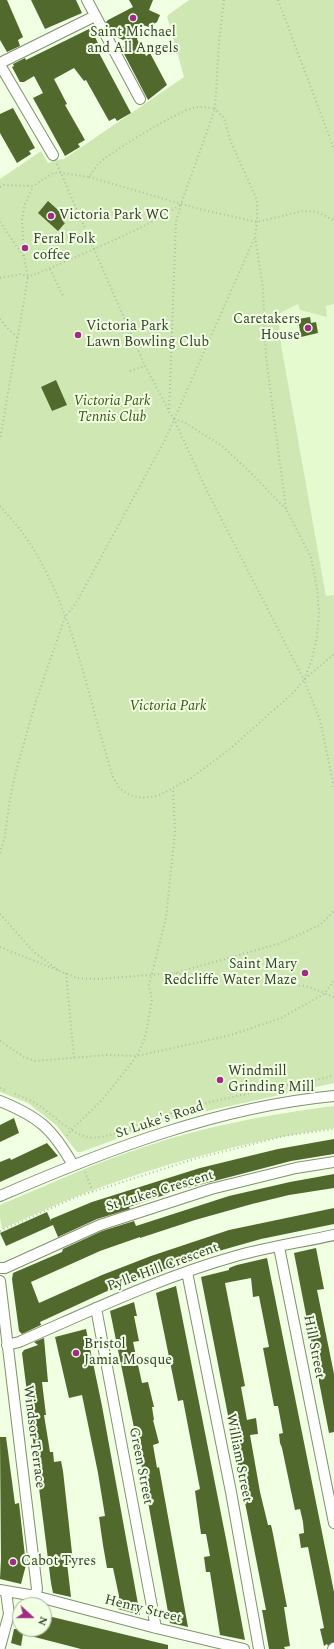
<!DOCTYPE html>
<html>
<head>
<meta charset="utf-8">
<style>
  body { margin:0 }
  #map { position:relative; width:334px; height:1649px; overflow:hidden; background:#f1ffe3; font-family:Spectral,serif }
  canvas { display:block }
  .north { position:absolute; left:12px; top:1597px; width:40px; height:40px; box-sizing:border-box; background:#f1ffe3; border:1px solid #a7b29b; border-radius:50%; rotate:111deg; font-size:11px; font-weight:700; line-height:16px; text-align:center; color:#383e30 }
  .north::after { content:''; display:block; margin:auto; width:14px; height:18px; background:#a02c87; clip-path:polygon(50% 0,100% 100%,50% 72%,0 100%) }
</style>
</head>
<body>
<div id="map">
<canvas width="334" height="1649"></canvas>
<div class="north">N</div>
</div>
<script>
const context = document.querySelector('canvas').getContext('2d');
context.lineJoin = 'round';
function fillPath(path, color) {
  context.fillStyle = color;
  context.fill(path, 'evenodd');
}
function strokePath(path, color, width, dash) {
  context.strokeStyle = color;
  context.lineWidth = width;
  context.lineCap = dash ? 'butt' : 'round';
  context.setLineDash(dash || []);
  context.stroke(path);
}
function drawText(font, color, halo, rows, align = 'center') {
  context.font = font + ' Spectral,serif';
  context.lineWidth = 4;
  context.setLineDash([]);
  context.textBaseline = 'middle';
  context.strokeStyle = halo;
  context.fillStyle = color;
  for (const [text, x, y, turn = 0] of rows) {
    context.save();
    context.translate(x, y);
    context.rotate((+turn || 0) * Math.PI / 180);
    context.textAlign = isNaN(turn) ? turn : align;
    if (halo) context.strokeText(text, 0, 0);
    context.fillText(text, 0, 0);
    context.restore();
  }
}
fillPath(new Path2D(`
  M298,304l29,13 -1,-11 8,-2v291l-8,1 -45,-252 -4,-30z`), '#e6fad0');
fillPath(new Path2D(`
  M189,0h145v304l-8,2 1,11 -27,-7 -2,-6 -20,10 3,30 45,252 8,-1v488l-163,36 -90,33h-4l-21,-27 -28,-22 -28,-11v-913l41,-28 7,12 7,-3 9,-1 120,-82 -17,-61z
  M334,1106v22c-88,13 -174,36 -257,68 -25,10 -50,22 -75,33l-2,-11v-13c47,-20 93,-41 141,-57 60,-21 130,-34 193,-42z`), '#cfe7b3');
fillPath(new Path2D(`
  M0,0h7l16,37 -5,3 2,6 -13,6 -7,-12z
  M31,0h45l6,13 -37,16z
  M129,0h24l-4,10 11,5 -3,7 -8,5 -6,-2 -6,14 9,17 4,-3 17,32 -19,15 -27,-52 9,-5 -16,-7 -8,-14 2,-2 25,-13z
  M91,28l10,22 -3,1 33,62 -14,8 -2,-3 -6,3 -23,-41 -2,1 -10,-13 -20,11 13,25 -2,1 20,35 -7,4 2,3 -15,9 -32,-58 10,-5 -9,-17 -10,6h-4l-8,-15 2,-1 -1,-2 12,-6 1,2z
  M13,108l22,40 -6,3 2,3 -14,9 -17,-30v-19z
  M48,201l19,17 -4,4 2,1 -7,8 -20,-18z
  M310,317l1,6 5,-1 2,11 -17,4 -3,-18z
  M56,380l11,25 -15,6 -11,-24z
  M14,1118l5,15 -19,9v-17z
  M334,1139v15l-43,7 -115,30 -47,16 1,2 -33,10 -39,18 -5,-12 -47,21 -6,-13 47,-21 4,9v-2l41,-17 108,-34 78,-19z
  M47,1143l11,13 -58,26v-20l10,-4 1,2z
  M334,1174v14l-45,7 -37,9 -57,16 -55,18v-1l-40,14 -69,31 8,21 63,-28 49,-19 78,-26 105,-22v16l-73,15 -67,19 -14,5v1l-42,14 1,1 -34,13 -65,30 1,3 -19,9 -3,-3 -7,-52 1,-6 49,-21 1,-3 39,-18 32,-10 2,5 93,-30 61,-14z
  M316,1248l8,41 -7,1 17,84v58l-5,1 -35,-180z
  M267,1258l67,334v50l-6,4 -1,-2 -3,2 -4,-17 4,-1 -16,-81 -7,1 -2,-14 5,-1 -1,-11 -3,-13 -5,1 -13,-62 -2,-5 -1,-9 4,-1 -5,-27h-4l-11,-58 6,-1 -10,-51 -6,1 -2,-19 -26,5 20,103 -4,1 6,33 9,-2 2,16 -8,1 10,57 8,33h3l2,9 14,73h-3l6,39 -6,1 1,2h-16l-7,-39h4l-65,-333 28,-7v-2l8,-3z
  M176,1286l50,253 19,101 -25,-5 -10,-63h-4l-2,-15 6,-1 -4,-22h-5l-6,-43 5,-2 -17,-89 -5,1 -22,-108z
  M134,1302l3,14h-3l5,25 -6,1 9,41 6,-1 6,25h-2l2,13h-1l6,23 -6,2 4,23 2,-1 29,160 -18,-4 -31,-171 -29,-141z
  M86,1329l16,77 38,209 -22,-6 1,-13 -6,-28h-6l-4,-23 -4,-28 6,-1 -7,-43 -16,-78 -13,3 -14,-61z
  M44,1338l4,44h-6l4,33h-2l6,37h3l1,10 7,-1 2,10 10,91 -6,1 4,34 -18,-4 -2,-10 -29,-230 2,-3 14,-5 -4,-3z
  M0,1437h6l9,67 4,-1 7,62 -5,19 -21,-5 1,-19z
  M44,1615l124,30v4h-87l-58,-15 -2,12 -10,-3 3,-14h30z`), '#51692d');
const minor = new Path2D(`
  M87,0l53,99
  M0,63l95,-47
  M0,65l53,90
  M0,1101c39,16 52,27 73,64
  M0,1196c106,-46 218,-89 334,-100
  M279,1247l55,276
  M0,1268h5l95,-43 111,-36 85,-21 38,-6
  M187,1272l44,220 28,157
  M0,1281l37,308 -2,7
  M96,1308l60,320
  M7,1345l12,-3c71,-31 142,-65 217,-86 32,-9 66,-14 98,-21
  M0,1590l35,6 121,32 88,21
  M0,1647l9,-33 -3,-22
  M333,1649l1,-1`);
strokePath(minor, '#819070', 12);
strokePath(new Path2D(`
  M224,0l-5,41 -4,68 9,9 6,22 27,60v22l-2,15 8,51 3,69 20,152 25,48 6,31 2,25 -2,24 -5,22 -8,21 16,40 14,67
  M278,0l56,149
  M57,164l88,202 24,45
  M89,177l110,32 58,13 46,-11 14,1 17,8
  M0,187l4,-2 29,1 20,-13h9l27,4c3,-4 6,-9 9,-13 11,-11 80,-53 95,-56 8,-2 14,-1 22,1l-34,95 -5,18 -7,190 5,7 32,70 98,191
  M0,222l24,35 4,20 -28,162
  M24,256l-2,-37 3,-15 8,-18
  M50,269l14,29
  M0,278l21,-4 7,3c24,-9 47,-20 71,-30 28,-13 56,-25 81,-42
  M0,319l6,8 11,10h1
  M130,371l15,-5
  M174,419l10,3 38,24 27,25 37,38
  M0,506c9,11 19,21 27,33 47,70 61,160 86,238l7,12 10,6 12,3 15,-2 14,-7 20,-11 39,-29 65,-58 9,-11 30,-26
  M0,853l5,-17 4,-32 6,-29 20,-71 30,-87 11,-14 89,-163 89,-201
  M0,914l34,38 24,18
  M0,947l77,31 22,1 76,-6 103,-29 42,-19 14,-14
  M66,973l8,85
  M176,973l36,8h36l58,5 28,11
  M0,1041l24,16 11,4 72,-6 30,1 7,-16 3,-12 5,-28 -3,-15 17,-67 9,-86 -2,-43
  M0,1088l5,2
  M15,1094c8,3 17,7 25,12 15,10 29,27 48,31 17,4 54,-14 72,-20 44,-16 90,-23 136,-34 13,-3 25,-3 38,-8
  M67,1136l5,-7 30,-29 35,-44 94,-21 50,-17 43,-24 10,-13
  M85,1172l8,20
  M0,1231l76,-34 118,-38 90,-23 50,-7`), '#b1bda6', 2, [1, 3]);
strokePath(minor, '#fff', 10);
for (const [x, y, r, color] of [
  [133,18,4,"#a02c87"],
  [51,216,4,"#a02c87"],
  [25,248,4,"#a02c87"],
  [308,328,4,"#a02c87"],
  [78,335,4,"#a02c87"],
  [305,973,4,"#a02c87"],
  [220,1080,4,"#a02c87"],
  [76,1353,4,"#a02c87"],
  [13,1562,4,"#a02c87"]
]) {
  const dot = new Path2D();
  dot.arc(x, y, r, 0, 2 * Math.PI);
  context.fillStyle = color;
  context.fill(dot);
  strokePath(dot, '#f1ffe3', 1.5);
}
drawText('14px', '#383e30', '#f1ffe3', [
  ["Saint Michael",133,33,"center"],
  ["and All Angels",133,49,"center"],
  ["Victoria Park WC",59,216],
  ["Feral Folk",33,240],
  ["coffee",33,256],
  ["Caretakers",300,320,"right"],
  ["House",300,336,"right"],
  ["Victoria Park",86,327],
  ["Lawn Bowling Club",86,343],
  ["Saint Mary",297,965,"right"],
  ["Redcliffe Water Maze",297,981,"right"],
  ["Windmill",228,1072],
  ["Grinding Mill",228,1088],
  ["Bristol",84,1345],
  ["Jamia Mosque",84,1361],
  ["Cabot Tyres",21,1562]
], 'left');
drawText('italic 14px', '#3b530f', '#f1ffe3', [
  ["Victoria Park",112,402],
  ["Tennis Club",112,418],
  ["Victoria Park",168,707]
]);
drawText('14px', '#383e30', '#f1ffe3', [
  ["St Luke's Road",160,1121,-18],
  ["St Lukes Crescent",160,1192,-17],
  ["Pylle Hill Crescent",163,1268,-20],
  ["Hill Street",313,1347,79],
  ["Windsor Terrace",33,1437,83],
  ["William Street",238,1458,79],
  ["Green Street",140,1466,79],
  ["Henry Street",143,1610,14]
]);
</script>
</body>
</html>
